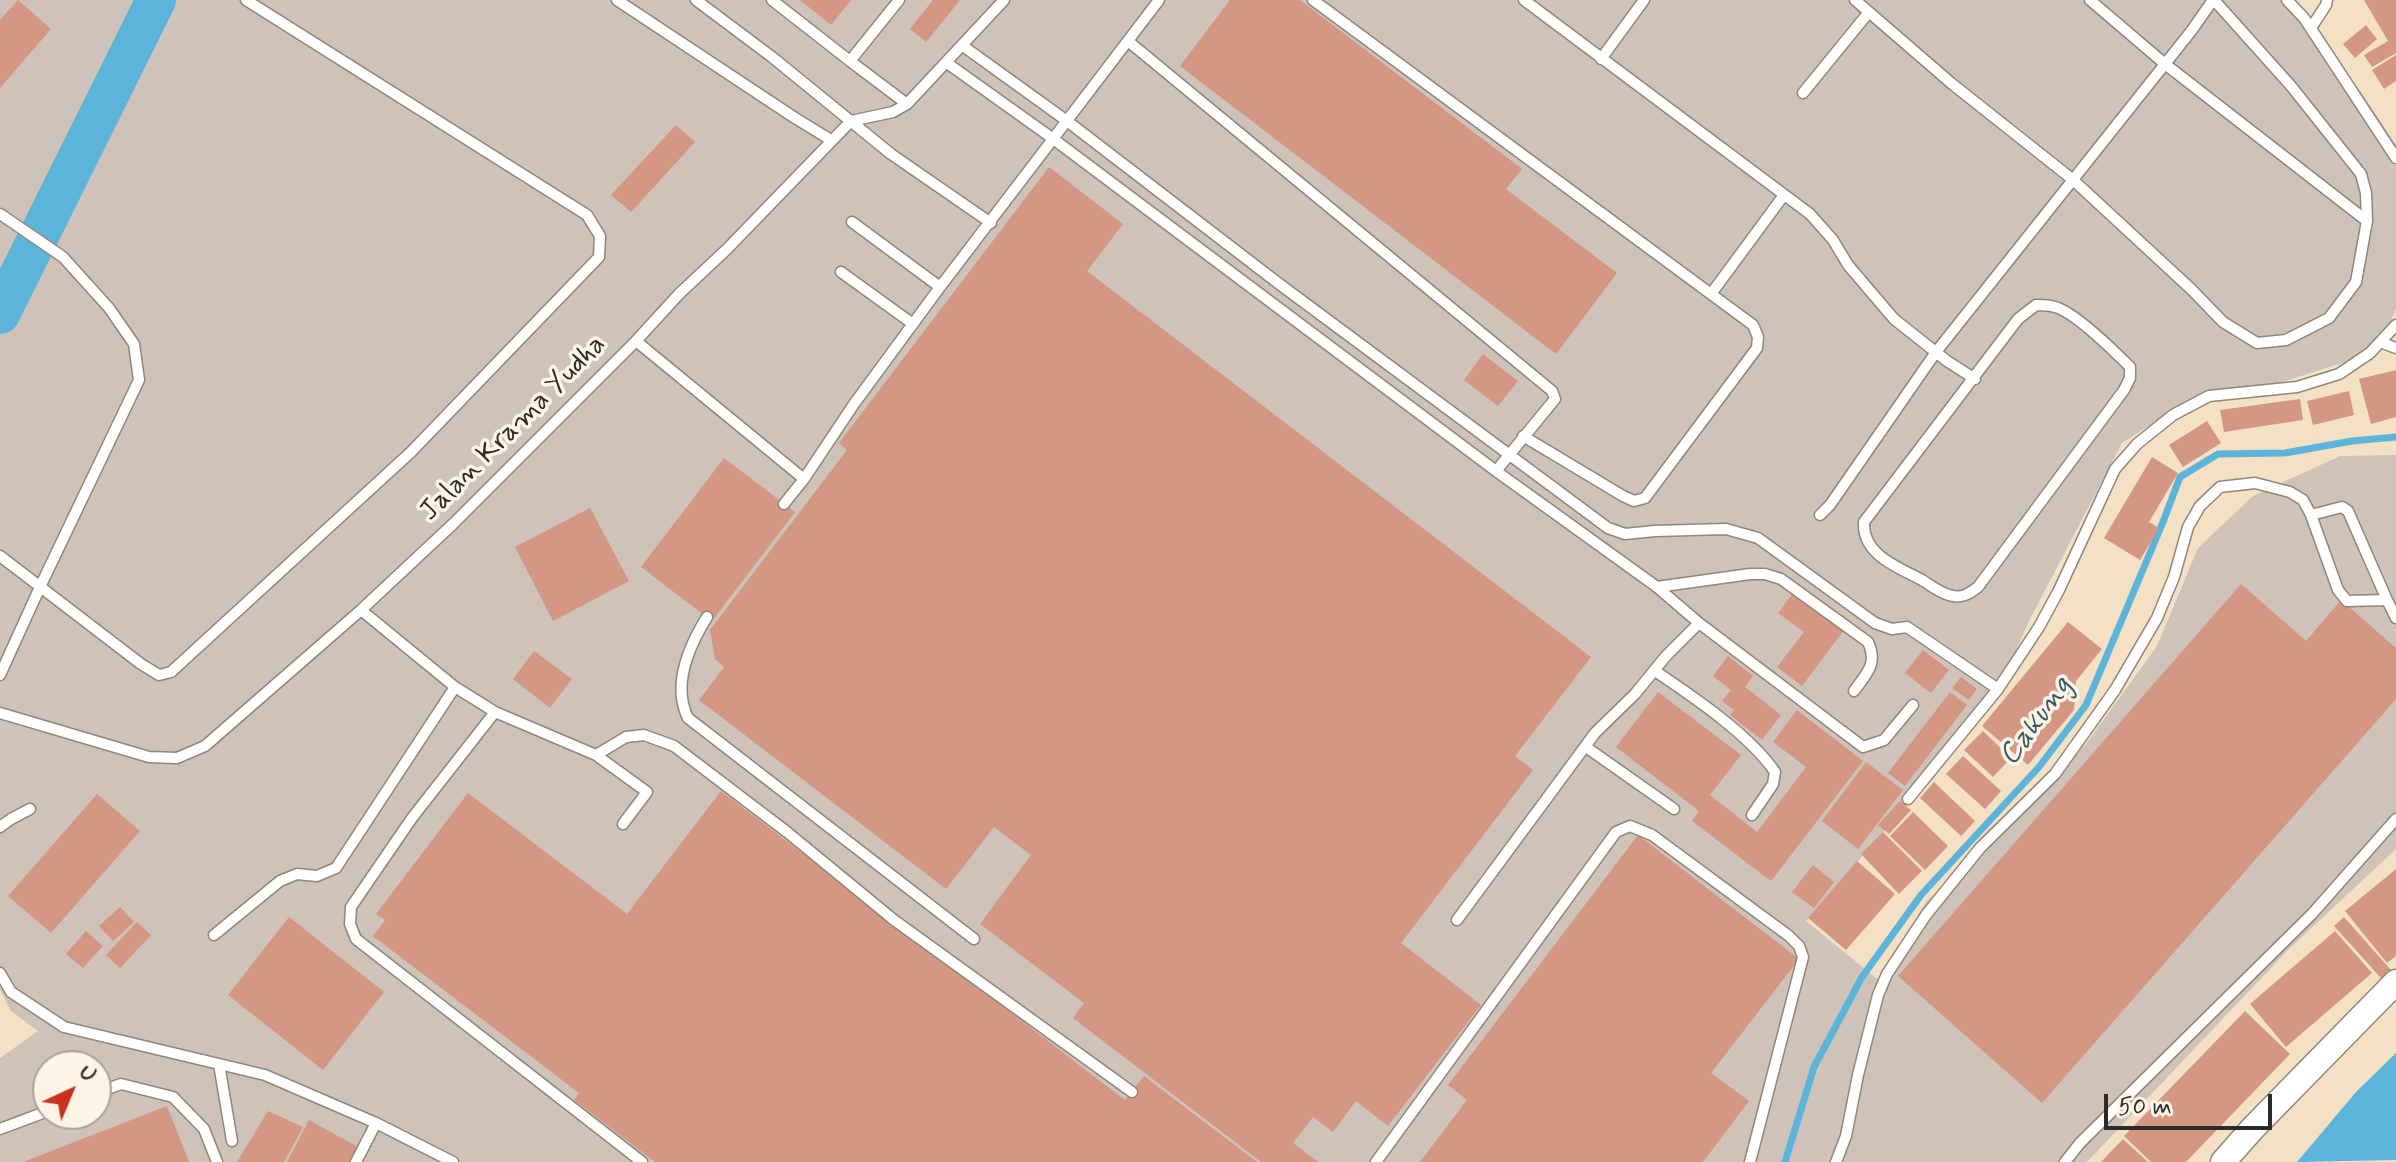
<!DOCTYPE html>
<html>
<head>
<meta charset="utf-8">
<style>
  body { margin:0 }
  #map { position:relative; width:2396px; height:1162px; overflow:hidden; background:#f4e1c5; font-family:Mynerve,sans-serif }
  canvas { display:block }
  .north { position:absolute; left:32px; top:1050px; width:80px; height:80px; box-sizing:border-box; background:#fcf5e5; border:2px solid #a8a49b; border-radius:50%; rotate:44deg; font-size:22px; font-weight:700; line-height:32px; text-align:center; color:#2b2b2b }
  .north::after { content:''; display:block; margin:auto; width:28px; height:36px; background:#c8321e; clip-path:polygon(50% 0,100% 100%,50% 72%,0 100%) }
  .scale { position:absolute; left:2104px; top:1094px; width:168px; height:36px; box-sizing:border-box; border:4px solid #2b2b2b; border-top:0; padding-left:10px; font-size:24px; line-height:28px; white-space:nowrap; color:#2b2b2b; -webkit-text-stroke:6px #fcf5e5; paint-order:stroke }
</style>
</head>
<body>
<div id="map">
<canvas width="2396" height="1162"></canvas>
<div class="north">U</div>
<div class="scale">50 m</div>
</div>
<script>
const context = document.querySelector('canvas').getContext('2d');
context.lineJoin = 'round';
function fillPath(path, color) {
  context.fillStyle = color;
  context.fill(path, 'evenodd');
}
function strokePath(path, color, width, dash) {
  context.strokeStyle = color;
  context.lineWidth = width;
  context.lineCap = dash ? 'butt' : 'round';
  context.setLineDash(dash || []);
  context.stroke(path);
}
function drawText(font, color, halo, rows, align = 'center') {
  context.font = font + ' Mynerve,sans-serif';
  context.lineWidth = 7;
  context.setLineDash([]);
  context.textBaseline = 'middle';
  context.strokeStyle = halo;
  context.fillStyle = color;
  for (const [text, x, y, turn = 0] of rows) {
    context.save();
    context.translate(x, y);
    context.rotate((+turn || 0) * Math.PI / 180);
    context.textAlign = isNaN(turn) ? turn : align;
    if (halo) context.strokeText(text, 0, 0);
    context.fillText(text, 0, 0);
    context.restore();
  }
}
fillPath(new Path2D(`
  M0,0h2284l53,68 24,24 35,53v164l-6,15 -26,32 -91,29 -84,15 -67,43 -93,178 -39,88 -184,212 75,61 44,-79 161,-159 71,-98 41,-98 55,-52 87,-40 56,-1v394l-108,101 -201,212h-2087v-104l38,-27 -27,-20 -11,-21zM48,1066h48v48h-48z`), '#cec2b9');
fillPath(new Path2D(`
  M2396,1053v107l-99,2 59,-70z`), '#5db4da');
strokePath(new Path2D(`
  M1785,1162l29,-95 48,-90 59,-82 118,-128 47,-62 77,-183 17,-45 38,-23 67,-1 67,-12 44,-4`), '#5db4da', 7);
strokePath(new Path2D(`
  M0,314l156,-314`), '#5db4da', 40);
fillPath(new Path2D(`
  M18,0l33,29 -51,59v-68z
  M800,0h51l-20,25z
  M933,0h27l-34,42 -16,-13z
  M1230,0h70l222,169 -16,20 111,84 -61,81 -376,-288z
  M2364,0h32v53l-24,14 -8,-12 24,-14z
  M2366,25l11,14 -22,19 -12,-14z
  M2396,55v26l-12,8 -12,-19z
  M676,125l19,17 -64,70 -20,-17z
  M1049,167l74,57 -36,47 504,386 -76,99 18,14 -132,173 80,62 -93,121 -32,-25 -23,31 -20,-15 -20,26 25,19h-57l-188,-144 11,-15 -104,-79 51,-69 -37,-28 -48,62 -247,-189 25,-33 -9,-8 -5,-29 137,-180 -8,-7z
  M1483,354l35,27 -20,25 -34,-26z
  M2396,370v47l-25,7 -12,-45z
  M2349,391l5,24 -41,10 -6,-24z
  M2300,399l3,21 -79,12 -4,-22z
  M2207,421l14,22 -38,24 -14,-22z
  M2152,457l26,16 -29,49 10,6 -19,32 -36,-22z
  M724,458l71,54 -83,109 -71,-54z
  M590,508l39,73 -76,40 -38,-74z
  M2241,584l65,57 35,-41 55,48v51l-354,404 -144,-127z
  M1794,592l50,38 -42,56 -25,-19 27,-35 -26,-19z
  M2068,622l34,27 -26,32 -2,29 -46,55 -46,-39z
  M1923,650l26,20 -18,23 -26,-20z
  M534,651l38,28 -22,29 -37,-29z
  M1728,656l25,20 -8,11 36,28 -19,25 -32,-25 4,-5 -12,-9 9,-11 -18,-14z
  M1961,677l16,12 -8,11 -17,-12z
  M1658,692l83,63 -31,40 47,37 49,-65 -33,-25 24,-32 66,51 -92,120 -79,-60 7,-10 -83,-64z
  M1950,692l17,13 -62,81 -17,-13z
  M1983,731l28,27 -18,19 -29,-27z
  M1963,756l38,35 -16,18 -39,-35z
  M1866,762l37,28 -45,59 -36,-28z
  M1934,782l41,39 -14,15 -41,-38z
  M721,791l404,309 19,-24 113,86h-602l-81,-62 5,-7 -206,-157 12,-16 -9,-6 92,-121 159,121z
  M97,794l43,37 -89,102 -43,-37z
  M1900,801l11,9 -22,24 -11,-9z
  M1913,812l35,34 -23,24 -35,-34z
  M1883,832l39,39 -23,23 -38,-40z
  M1638,835l161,124 -88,114 38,28 -46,61h-283l47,-62 -19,-15z
  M1857,861l38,33 -49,56 -38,-32z
  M1813,865l21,17 -20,26 -22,-16z
  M2396,869v87l-9,7 -42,-52z
  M120,907l14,15 -21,19 -14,-15z
  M289,917l95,75 -61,78 -95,-75z
  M2344,917l47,53 -10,8 -47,-52z
  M137,922l14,13 -31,33 -14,-13z
  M86,931l17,15 -20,22 -17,-14z
  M2335,931l37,42 -86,74 -36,-43z
  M2245,1011l45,43 -104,108h-35l-27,-26z
  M167,1106l22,56h-166z
  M268,1111l35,16 -19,35h-47z
  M309,1120l49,27 -8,15h-63z
  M2123,1139l25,23h-47z`), '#d39783');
const service = new Path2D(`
  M617,0l178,118 36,22
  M696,0l76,57 119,97 100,69
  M772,0l78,61 49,-61
  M1313,0l440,325 5,12 -1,11 -112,150 -11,3 -11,-5 -100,-60
  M1524,0l286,214 23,26 15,25 46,54 53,42 28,18
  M1855,0l96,83 121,96 119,110 32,33 34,21 29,-3 43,-22 27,-36 11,-61 -1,-28 -5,-19 -70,-88 -77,-86
  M2090,0l75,64 202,157
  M2287,0l17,18 92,140
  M2311,28l15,-23 1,-5
  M1128,41l424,350 3,8 -59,72
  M963,46l104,75 211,162 330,245 17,6 30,-3 71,-2 32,9 117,85 17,6 15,-2 91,62
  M1601,59l43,-59
  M850,61l57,43
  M947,63l105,75 444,333 161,116 93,-13h15l16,5 87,63c10,22 -1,31 -14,49
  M1803,93l66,-81
  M0,214l63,43 46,51 25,36 5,36 -99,207 -40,88
  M852,222l88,65
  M841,272l72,52
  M1711,294l73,-99
  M2036,305c6,0 13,0 19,2 20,5 59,44 75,60v11l-6,12 -146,197c-9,7 -17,12 -29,8 -9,-2 -19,-10 -27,-15 -24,-13 -60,-25 -58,-58l154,-203z
  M636,341l168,138
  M2380,342l16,6
  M784,504l20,-25 50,-75 86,-117 219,-287
  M1820,515l10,-10 106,-153 256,-322 21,-30
  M0,556l141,108 18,11 12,-3 240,-220 188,-195 1,-21 -13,-21 -341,-215
  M1657,587l42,36 164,124 21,-7 29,-35
  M2387,600l9,18
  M361,610l94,77 40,25 101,43 30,-18 18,-2 30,11 113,86 107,88 238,172
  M707,617c-18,29 -35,69 -19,101l286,221
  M1655,671c37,25 95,64 120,101l-2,12 -21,31
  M495,712l-83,106 -61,89 -1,17 6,15 286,223
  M0,713l149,44 28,1 28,-12 156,-136 92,-86 183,-183 43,-47 48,-45 124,-128 42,-9 14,-8 97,-104
  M1586,747l88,62
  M596,755l51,37 -24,32
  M1908,799l90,-110 41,-62 20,-37 56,-121 22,-25 36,-29 36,-19 88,-9 42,-13 31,-21 26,-28
  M0,827l11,-8 19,-10
  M1457,920l138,-187 40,-39 31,-38 33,-33
  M214,935l66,-54 17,-7 20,2 19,-8 119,-181
  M0,973l11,19 53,35 201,48 111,48 77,39
  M219,1064l13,77
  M96,1093l25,-9 52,13 31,32 13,33
  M0,1129l48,-18
  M356,1162l20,-39
  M1376,1162l240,-330 14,-6 22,9 137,101 10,10 4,11 -53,205
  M1836,1162l10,-26 12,-61 20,-80 9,-21 39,-59 54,-67 75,-74 60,-84 42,-72 17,-41 14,-50 12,-21 20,-19 35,-4 35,9 13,8 8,15 27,75 9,11 40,-1 -39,-89 -6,-4 -31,8
  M2065,1162l15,-19 232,-229 84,-95`);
const tertiary = new Path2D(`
  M2223,1162l30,-34 143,-146`);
strokePath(service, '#908678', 13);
strokePath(tertiary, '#908678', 27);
strokePath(service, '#fff', 10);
strokePath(tertiary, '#fff', 24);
drawText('28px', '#2b2b2b', '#fcf5e5', [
  ["Jalan Krama Yudha",514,429,-45]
]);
drawText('italic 30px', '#3c5b68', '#fcf5e5', [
  ["Cakung",2037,722,-54]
]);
</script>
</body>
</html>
